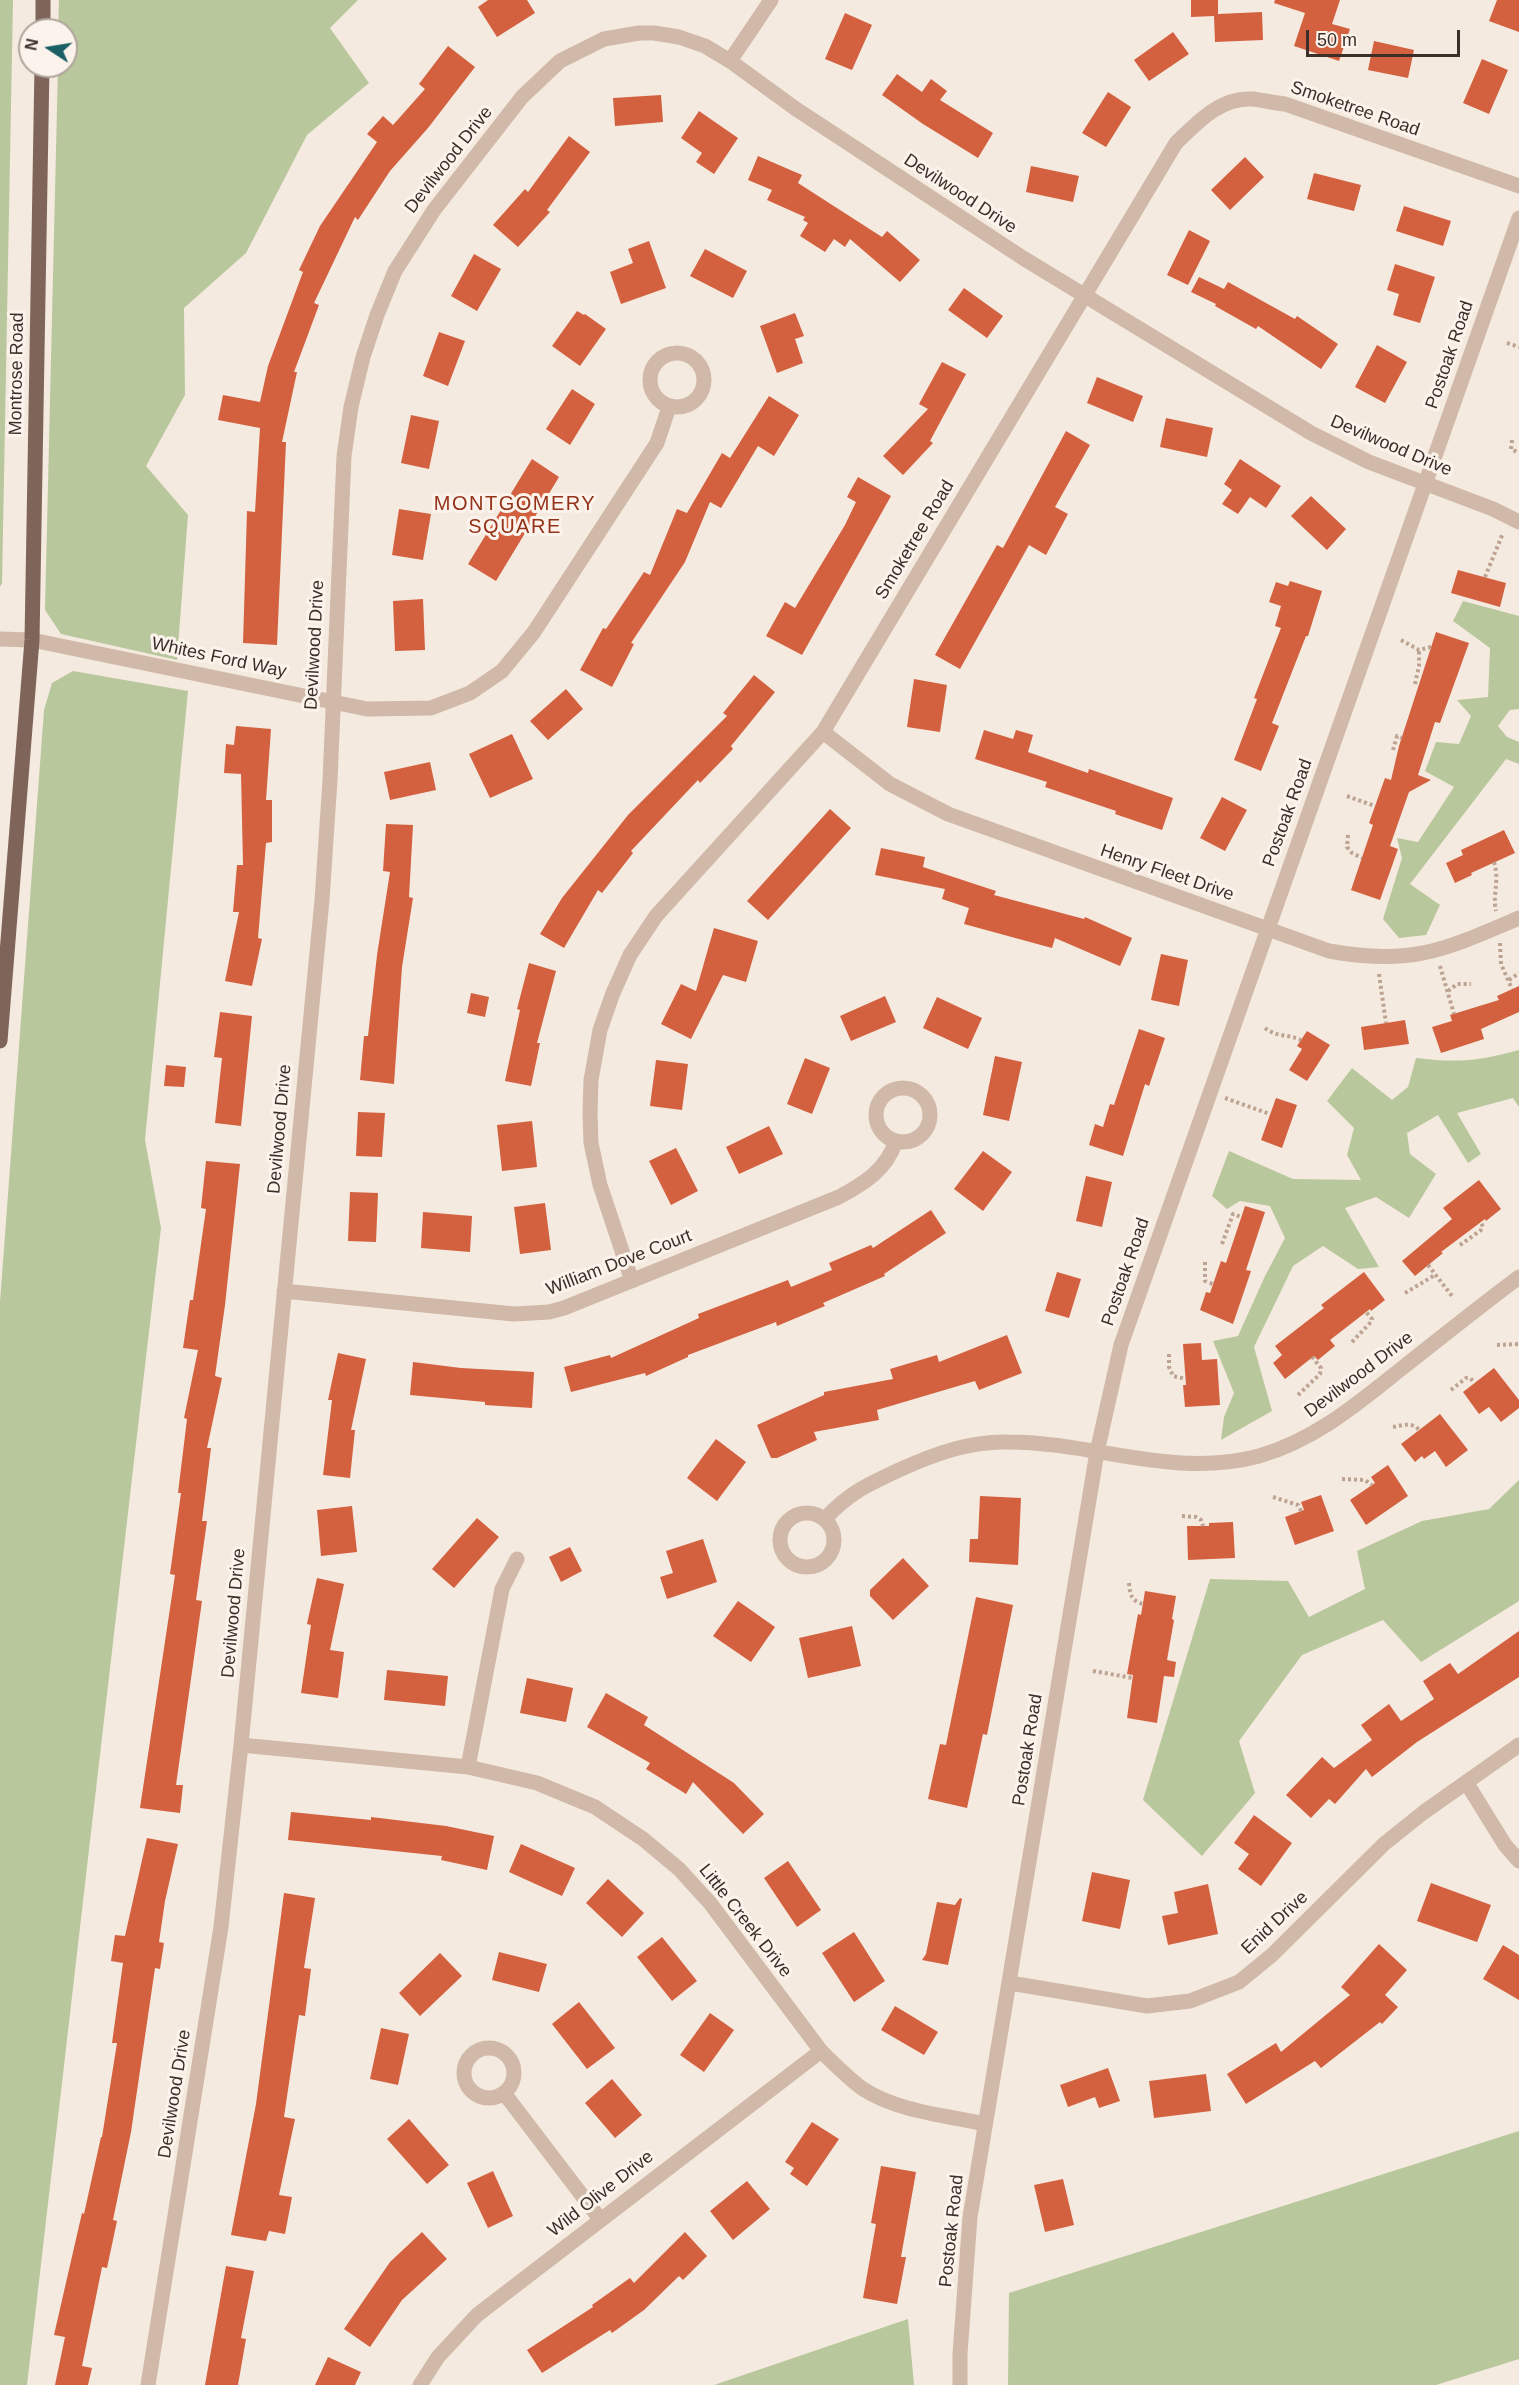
<!DOCTYPE html>
<html>
<head>
<meta charset="utf-8">
<style>
  body { margin:0 }
  #map { position:relative; width:1519px; height:2385px; overflow:hidden; background:#f5eadf; font-family:Arial,sans-serif }
  canvas { display:block }
  .north { position:absolute; left:18px; top:18px; width:60px; height:60px; box-sizing:border-box; background:#fcf4ec; border:2px solid #afa59e; border-radius:50%; rotate:282deg; font-size:16px; font-weight:700; line-height:24px; text-align:center; color:#3c2f29 }
  .north::after { content:''; display:block; margin:auto; width:21px; height:27px; background:#195f63; clip-path:polygon(50% 0,100% 100%,50% 72%,0 100%) }
  .scale { position:absolute; left:1306px; top:30px; width:154px; height:27px; box-sizing:border-box; border:3px solid #3c2f29; border-top:0; padding-left:8px; font-size:18px; line-height:21px; white-space:nowrap; color:#3c2f29; -webkit-text-stroke:4px #fcf4ec; paint-order:stroke }
</style>
</head>
<body>
<div id="map">
<canvas width="1519" height="2385"></canvas>
<div class="north">N</div>
<div class="scale">50 m</div>
</div>
<script>
const context = document.querySelector('canvas').getContext('2d');
context.lineJoin = 'round';
function fillPath(path, color) {
  context.fillStyle = color;
  context.fill(path, 'evenodd');
}
function strokePath(path, color, width, dash) {
  context.strokeStyle = color;
  context.lineWidth = width;
  context.lineCap = dash ? 'butt' : 'round';
  context.setLineDash(dash || []);
  context.stroke(path);
}
function drawText(font, color, halo, rows, align = 'center') {
  context.font = font + ' Arial,sans-serif';
  context.lineWidth = 6;
  context.setLineDash([]);
  context.textBaseline = 'middle';
  context.strokeStyle = halo;
  context.fillStyle = color;
  for (const [text, x, y, turn = 0] of rows) {
    context.save();
    context.translate(x, y);
    context.rotate((+turn || 0) * Math.PI / 180);
    context.textAlign = isNaN(turn) ? turn : align;
    if (halo) context.strokeText(text, 0, 0);
    context.fillText(text, 0, 0);
    context.restore();
  }
}
fillPath(new Path2D(`
  M0,0h13l-11,583 -2,4z
  M59,0h299l-28,28 39,55 -62,52 -61,118 -62,55 1,87 -39,71 42,49 -11,145 -116,-26 -16,-24 13,-544h8v-36h-8z
  M1463,601l56,15v93l-9,1 -12,16 9,11 12,5v22l-13,-5 -96,125 30,21 -14,30 -27,3 -16,-19 19,-61 -5,-20 21,4 36,-55 -29,-16 11,-29 23,2 12,-28 -14,-16 31,-3 2,-49 -37,-27z
  M73,671l115,20 -43,449 16,88 -134,1157h-27v-1083l44,-592 8,-27z
  M1519,1050v57l-6,-9 -56,15 24,41 -13,9 -30,-48 -31,18 3,21 26,20 -27,44 -33,-21 -31,11 34,59 -21,2 -35,-23 -30,20 -39,81 18,64 -51,29 3,-23 10,-24 -21,-52 25,-5 27,-60 20,-38 -15,-32 -30,-5 -13,8 -15,-13 17,-45 64,28 68,1 -14,-25 7,-27 -27,-27 25,-33 40,32 16,-13 8,-29c41,5 63,3 103,-8z
  M1519,1480v121l-98,61 -38,-42 -81,35 -63,86 16,52 -53,63 -59,-56 67,-221 78,2 21,36 56,-28 -8,-38 65,-30 67,-12z
  M1519,2131v228l-83,26h-428l1,-92z
  M908,2319l6,66h-200z`), '#b9c79c');
fillPath(new Path2D(`
  M488,0h39l8,13 -38,24 -19,-30z
  M1191,0h27v14l44,-2 1,28 -48,2 -1,-26 -23,1z
  M1275,0h65l-8,24 18,5 -11,32 -45,-15 11,-33 -31,-10z
  M1497,0h22v32l-30,-11z
  M845,13l27,12 -20,45 -27,-11z
  M1173,32l16,22 -40,27 -15,-21z
  M1374,41l40,9 -6,28 -40,-8z
  M448,46l27,21 -47,61 -38,43 -32,49 -3,-3 -41,86 5,2 -25,67h3l-15,70h4l-9,203 -34,-2 4,-132 8,1 5,-84 -42,-8 5,-25 37,7 8,-36 35,-94 -4,-2 21,-44 57,-84 -10,-8 16,-18 10,9 32,-36 -6,-5z
  M1482,59l26,11 -19,44 -26,-11z
  M897,74l25,18 9,-13 16,12 -7,9 53,33 -15,25 -55,-34 -41,-29z
  M1108,92l23,15 -25,40 -24,-14z
  M661,95l2,27 -48,4 -2,-28z
  M699,111l39,27 -24,36 -18,-12 6,-9 -21,-15z
  M569,136l21,16 -43,58 3,2 -32,35 -25,-22 32,-36 3,3z
  M758,156l44,19 -4,8 84,54 5,-6 33,29 -20,22 -50,-43 -5,8 -11,-8 -9,13 -25,-16 8,-13 -5,-3 2,-3 -38,-17 5,-10 -24,-10z
  M1245,157l19,20 -34,33 -19,-20z
  M1031,166l48,10 -6,26 -47,-10z
  M1314,173l47,12 -7,26 -47,-12z
  M1404,206l47,15 -8,25 -47,-15z
  M1189,230l21,11 -22,44 -21,-10z
  M649,241l17,47 -45,16 -11,-32 23,-9 -5,-14z
  M705,249l42,22 -14,27 -43,-22z
  M474,254l27,15 -24,42 -26,-15z
  M1395,264l40,13 -15,46 -27,-8 6,-21 -12,-4z
  M1199,277l25,12 4,-7 67,37 2,-3 41,28 -17,25 -63,-43 -2,3 -41,-23 1,-2 -25,-12z
  M964,288l39,28 -16,22 -39,-28z
  M577,311l7,4 1,-1 21,15 -26,37 -28,-20z
  M795,313l9,23 -9,3 8,24 -26,10 -17,-47z
  M439,332l26,9 -17,45 -25,-10z
  M1377,345l30,17 -22,41 -30,-16z
  M942,362l24,12 -36,67 3,2 -30,32 -20,-19 45,-47 -9,-5z
  M1097,377l46,19 -10,26 -46,-19z
  M572,389l23,15 -25,41 -24,-16z
  M769,396l30,19 -25,41 -16,-10 -37,62 -11,-6 -25,60 -54,81 3,1 -22,43 -32,-17 23,-42 3,1 38,-57 6,3 27,-66 10,4 35,-60 8,5z
  M411,415l28,6 -10,48 -28,-6z
  M1166,418l47,10 -6,29 -47,-10z
  M1066,431l24,14 -35,62 13,7 -22,41 -17,-10 -69,124 -25,-14 62,-110 6,3z
  M532,459l27,18 -63,104 -28,-17z
  M1240,459l41,27 -15,22 -16,-11 -12,17 -16,-10 10,-14 -8,-6z
  M858,477l33,19 -89,159 -36,-19 19,-34 10,6 50,-83 11,-23 -9,-5z
  M1311,496l35,33 -19,21 -36,-34z
  M399,509l32,5 -8,46 -31,-5z
  M1458,570l48,13 -6,24 -49,-14z
  M1290,581l32,10 -14,45h-2l-34,87 7,3 -18,45 -27,-11 23,-61 -3,-1 27,-70 -6,-2 6,-20 -12,-4 7,-20 12,4z
  M423,599l2,51 -30,1 -2,-50z
  M1436,632l33,11 -29,80 -5,-1 -17,53 13,5 -22,12 -19,54 8,3 -18,51 -29,-10 22,-65 -4,-2 16,-45 6,2 8,-34z
  M754,675l21,17 -44,54 2,3 -33,34 -2,-3 -67,71 2,2 -31,40 -4,-3 -34,58 -24,-14 22,-36 66,-83 99,-99 -4,-3z
  M914,679l33,6 -7,47 -33,-5z
  M566,689l17,20 -35,31 -18,-19z
  M236,726l35,3 -5,71h6v42l-6,1 -8,95 4,1 -10,47 -27,-5 14,-69h-6l4,-47h6l-2,-91 -17,-1 2,-29 8,1z
  M984,730l29,9 3,-9 17,5 -5,17 60,21 1,-4 84,29 -11,32 -47,-16 1,-3 -71,-24 2,-5 -72,-23z
  M512,734l21,45 -43,19 -21,-44z
  M430,762l6,28 -46,10 -6,-28z
  M1222,797l25,13 -22,41 -25,-13z
  M830,809l21,19 -83,92 -21,-19z
  M386,824l27,1 -4,72 4,1 -11,69 -8,117 -34,-4 4,-44h4l9,-81 13,-83 -7,-1z
  M1504,830l11,23 -44,20 1,2 -17,8 -9,-20 17,-8 -2,-5z
  M881,848l44,9 -2,10 73,24 -2,4 90,24 1,-2 47,21 -12,28 -65,-28 -3,10 -88,-24 5,-16 -27,-9 3,-10 -70,-14z
  M714,928l44,13 -12,41 -23,-7 -32,64 -30,-15 20,-40 15,7z
  M1161,954l27,6 -9,46 -28,-6z
  M529,963l27,8 -19,72h3l-9,43 -26,-5 15,-71 -3,-1z
  M1519,986v26l-38,17 3,10 -43,14 -9,-26 20,-6 -2,-6 49,-15 -2,-4z
  M471,993l18,4 -4,20 -18,-4z
  M885,996l11,26 -45,19 -11,-25z
  M937,997l45,21 -14,31 -45,-21z
  M220,1012l32,4 -11,110 -26,-3 7,-65 -8,-1z
  M1405,1020l4,24 -45,6 -3,-23z
  M1139,1029l26,9 -16,48 -4,-2 -22,72 -34,-11 6,-21 8,3 7,-23 4,1z
  M1307,1031l23,14 -23,36 -18,-11 13,-21 -5,-3z
  M995,1056l27,6 -13,59 -26,-6z
  M805,1058l25,10 -18,46 -25,-10z
  M656,1060l32,4 -6,46 -32,-4z
  M166,1065l20,2 -2,20 -20,-1z
  M1276,1098l21,7 -15,43 -21,-8z
  M358,1112l27,1 -3,44 -26,-1z
  M532,1121l5,46 -35,4 -5,-46z
  M769,1126l14,28 -44,20 -13,-27z
  M676,1148l22,43 -27,14 -22,-44z
  M983,1151l29,21 -29,39 -29,-22z
  M206,1161l34,3 -15,141 -10,71 7,2 -15,70h4l-9,73h5l-11,79 6,1 -26,184h7l-3,28 -40,-5 35,-233 -5,-1 11,-81h-3l9,-74 -3,-1 14,-68 -15,-2 7,-48h3l13,-91 -5,-1z
  M1086,1176l26,6 -10,45 -26,-6z
  M1479,1180l22,29 -15,12 -1,-2 -44,33 2,1 -28,23 -13,-15 50,-42 -9,-11z
  M350,1192l28,1 -2,49 -28,-1z
  M545,1203l6,47 -31,4 -6,-47z
  M1245,1206l20,6 -19,58 5,1 -18,53 -33,-14 6,-18 4,1 11,-32 5,2z
  M931,1210l15,23 -62,41 1,2 -62,27 2,3 -48,20 -1,-4 -88,33v2l-42,19 -1,-3 -74,19 -7,-25 46,-12 1,3 88,-40 -1,-4 90,-34 3,7 41,-17 -3,-7 42,-18 2,3z
  M423,1212l49,4 -2,36 -49,-4z
  M1057,1272l24,7 -12,39 -24,-7z
  M1364,1272l21,28 -14,11 -1,-2 -40,31 5,6 -17,14 -4,-4 -29,23 -12,-16 9,-8 -7,-9 49,-38 -3,-3z
  M1007,1335l15,38 -43,17 -4,-9 -98,29 2,10 -65,12 3,8 -40,18h-6l-14,-33 67,-30v-3l69,-13 -3,-10 47,-14 2,7z
  M1201,1343l1,17 15,-1 3,46 -35,2 -2,-22h3l-3,-41z
  M338,1353l28,6 -15,71h4l-5,48 -27,-3 9,-75h-4z
  M413,1362l48,6 73,4 -2,36 -47,-3v-3l-75,-7z
  M1494,1368l25,32v8l-18,14 -12,-15 -10,7 -16,-22z
  M1440,1414l28,36 -22,17 -11,-16 -11,8 -2,-3 -7,6 -14,-18z
  M716,1439l30,23 -29,39 -30,-23z
  M1388,1465l20,31 -42,29 -16,-25 25,-17 -4,-6z
  M1321,1495l13,36 -39,14 -10,-28 19,-7 -3,-8z
  M980,1496l41,2 -3,67 -49,-3 1,-23h8z
  M352,1506l5,46 -36,4 -4,-46z
  M477,1518l22,19 -45,51 -22,-19z
  M1233,1522l2,36 -47,2 -1,-34h22v-3z
  M703,1539l14,43 -50,17 -7,-22 13,-4 -7,-22z
  M570,1547l12,24 -21,11 -12,-25z
  M903,1558l26,28 -36,34 -23,-24v-6z
  M317,1578l27,6 -14,66 14,2 -6,46 -37,-5 10,-68 -4,-1z
  M1145,1591l31,5 -4,23 2,1 -7,40 9,2 -2,15 -10,-1 -7,47 -30,-5 6,-43 -6,-1 11,-60 3,1z
  M976,1597l37,8 -26,130 -4,-1 -16,74 -39,-9 12,-55 6,1z
  M738,1601l37,26 -24,35 -38,-26z
  M852,1626l9,40 -53,12 -9,-40z
  M1519,1631v46l-102,65 -45,35 -6,-8 -31,35 -6,-5 -18,19 -25,-23 36,-38 12,11 38,-28 -11,-15 28,-21 12,17 33,-22 -11,-18 27,-18 8,11z
  M387,1670l61,6 -3,30 -61,-6z
  M527,1678l46,10 -7,34 -46,-9z
  M606,1693l42,24 -4,8 90,58 30,31 -21,20 -50,-52 -7,12 -40,-25 4,-6 -63,-36z
  M291,1812l80,8v-3l75,9 48,10 -7,34 -46,-10 1,-4 -154,-16z
  M1254,1815l38,28 -31,43 -23,-17 11,-15 -15,-11z
  M147,1838l31,6 -13,57 -6,41 5,1 -4,26 -5,-1 -24,164 -18,88 4,1 -10,47 -5,-1 -20,99 10,2 -4,17h-33l10,-48 -11,-2 28,-122 2,1 17,-77h1l15,-94h-5l11,-80 -12,-2 4,-26 10,1z
  M521,1844l54,24 -13,28 -53,-24z
  M788,1861l33,49 -24,17 -33,-49z
  M1092,1872l38,8 -10,49 -38,-8z
  M608,1879l36,34 -22,24 -36,-34z
  M1431,1883l60,22 -14,37 -60,-21z
  M1208,1884l10,50 -50,11 -6,-29 16,-3 -4,-21z
  M284,1893l31,5 -11,70 7,1 -6,47 -6,-1 -15,102 11,2 -16,76 13,2 -7,37 -16,-3 -3,10 -35,-6 25,-131z
  M960,1898l2,1 -14,66 -26,-5 4,-6 11,-52 18,3z
  M854,1932l31,49 -31,21 -32,-49z
  M662,1937l35,44 -25,20 -35,-44z
  M1379,1944l28,26 -22,25 13,12 -16,17 -2,-2 -59,46 -6,-7 -69,43 -19,-30 49,-31 5,9 69,-57 -9,-8z
  M1503,1945l16,10v45l-36,-21z
  M499,1952l48,12 -8,28 -47,-12z
  M440,1953l22,23 -42,40 -21,-23z
  M579,2002l36,46 -28,21 -35,-45z
  M895,2006l43,26 -14,23 -43,-25z
  M710,2013l24,17 -30,42 -24,-17z
  M381,2028l28,6 -11,51 -28,-6z
  M1108,2068l12,33 -21,7 -4,-11 -27,10 -8,-22z
  M1206,2074l5,37 -57,7 -5,-37z
  M612,2079l30,36 -27,23 -30,-35z
  M409,2119l40,46 -22,19 -40,-45z
  M812,2122l27,17 -32,47 -17,-12 4,-6 -9,-6z
  M881,2166l35,6 -15,85h5l-9,47 -34,-6 13,-74 -5,-1z
  M493,2171l20,45 -25,12 -21,-45z
  M1063,2179l11,46 -29,7 -11,-47z
  M747,2181l23,28 -37,31 -23,-29z
  M422,2232l25,27 -45,41 -32,47 -26,-18 46,-67z
  M685,2232l22,24 -24,24 -4,-4 -35,34 -32,23 -2,-3 -68,43 -15,-23 66,-43 -1,-2 38,-27 4,5z
  M226,2266l28,5 -13,67 5,1 -8,46h-33z
  M328,2357l33,15 -6,13h-40z`), '#d3603f');
strokePath(new Path2D(`
  M1507,343l12,4
  M1512,440l-1,9 8,4
  M1485,577l18,-44
  M1401,640l18,10 12,-3
  M1415,684l4,-18v-16
  M1393,750l4,-14 5,2
  M1347,796l28,10
  M1348,835l-1,12 5,6 10,5
  M1494,862c6,20 -2,32 2,49
  M1500,943l1,21 11,25
  M1440,966l14,48
  M1379,974l7,49
  M1509,980l10,-7
  M1448,991l9,-7h14
  M1265,1028c11,9 23,6 36,12
  M1225,1098l45,16
  M1222,1244l11,-30 8,3
  M1460,1245l21,-15 2,-3 -2,-5
  M1205,1262v19l8,3
  M1428,1265l24,31
  M1405,1293l30,-18
  M1352,1342l19,-20 1,-3 -6,-7
  M1497,1345l22,-1
  M1169,1354v13l4,9 13,3
  M1451,1390l15,-12h4l5,5
  M1298,1395l22,-21 1,-6 -9,-11
  M1393,1427c10,-2 20,-5 26,3
  M1342,1479l23,1 7,5
  M1273,1497l25,8 3,6
  M1182,1516l14,1 5,3 2,6
  M1129,1583c1,11 2,18 14,21
  M1093,1671l40,7`), '#bca392', 4, [3, 3]);
strokePath(new Path2D(`
  M730,61l41,-61
  M650 380a27 27 0 1 1 54 0a27 27 0 1 1-54 0Z
  M0,639l32,1 335,69 64,-1 39,-15 32,-22 32,-39 123,-189 12,-36
  M823,732l67,52 58,30 381,137c83,15 115,-1 190,-33
  M876 1115a27 27 0 1 1 54 0a27 27 0 1 1-54 0Z
  M632,1281l-32,-96 -9,-42 -1,-30 1,-33 9,-50 13,-37 17,-38 26,-39 167,-184 353,-589c21,-20 44,-46 76,-44 11,1 22,4 33,5l234,82
  M284,1291l230,23 35,-2 15,-4 275,-111c26,-14 47,-27 57,-56
  M780 1540a27 27 0 1 1 54 0a27 27 0 1 1-54 0Z
  M825,1519c23,-26 44,-35 74,-49 35,-16 71,-29 109,-28 86,0 165,37 251,14 56,-16 98,-52 142,-87 39,-31 78,-62 118,-92
  M241,1745l227,22 69,16 58,24 48,32 36,30 31,34 111,148c13,13 27,27 42,38 36,23 82,26 122,35
  M468,1767l34,-178 15,-30
  M1466,1782l39,63 14,16
  M1010,1983l137,23 43,-5 49,-19 33,-27 112,-111 40,-32 95,-67
  M464 2073a25 25 0 1 1 50 0a25 25 0 1 1-50 0Z
  M504,2093l96,126
  M148,2385l73,-458 20,-182 81,-845 8,-120 14,-324 7,-49 12,-50 14,-42 18,-44 39,-61 88,-113 38,-36 44,-22 35,-6h15l25,4 26,9 25,15 66,48 227,149 288,175 58,29 124,47 26,13
  M420,2385l18,-28 39,-42 344,-264
  M960,2385v-31l10,-137 127,-765 24,-107 398,-1127`), '#d0b9a8', 15);
strokePath(new Path2D(`
  M43,30v-30
  M0,1041l32,-401 10,-574`), '#7f6559', 15);
drawText('18px', '#3c2f29', '#fcf4ec', [
  ["Smoketree Road",1355,109,19],
  ["Devilwood Drive",449,160,-52],
  ["Devilwood Drive",960,194,33],
  ["Postoak Road",1450,355,-71],
  ["Montrose Road",17,374,-89],
  ["Devilwood Drive",1391,446,23],
  ["Smoketree Road",915,540,-59],
  ["Devilwood Drive",315,645,-87],
  ["Whites Ford Way",219,658,12],
  ["Postoak Road",1288,813,-70],
  ["Henry Fleet Drive",1167,873,19],
  ["Devilwood Drive",280,1129,-85],
  ["William Dove Court",619,1263,-21],
  ["Postoak Road",1126,1272,-71],
  ["Devilwood Drive",1359,1375,-37],
  ["Devilwood Drive",234,1613,-85],
  ["Postoak Road",1028,1750,-81],
  ["Little Creek Drive",745,1921,52],
  ["Enid Drive",1275,1923,-43],
  ["Devilwood Drive",175,2094,-81],
  ["Wild Olive Drive",601,2194,-38],
  ["Postoak Road",952,2231,-84]
]);
context.letterSpacing = '1.5px';
drawText('20px', '#943319', '#fcf4ec', [
  ["MONTGOMERY",515,504],
  ["SQUARE",515,527]
]);
context.letterSpacing = '0px';
</script>
</body>
</html>
